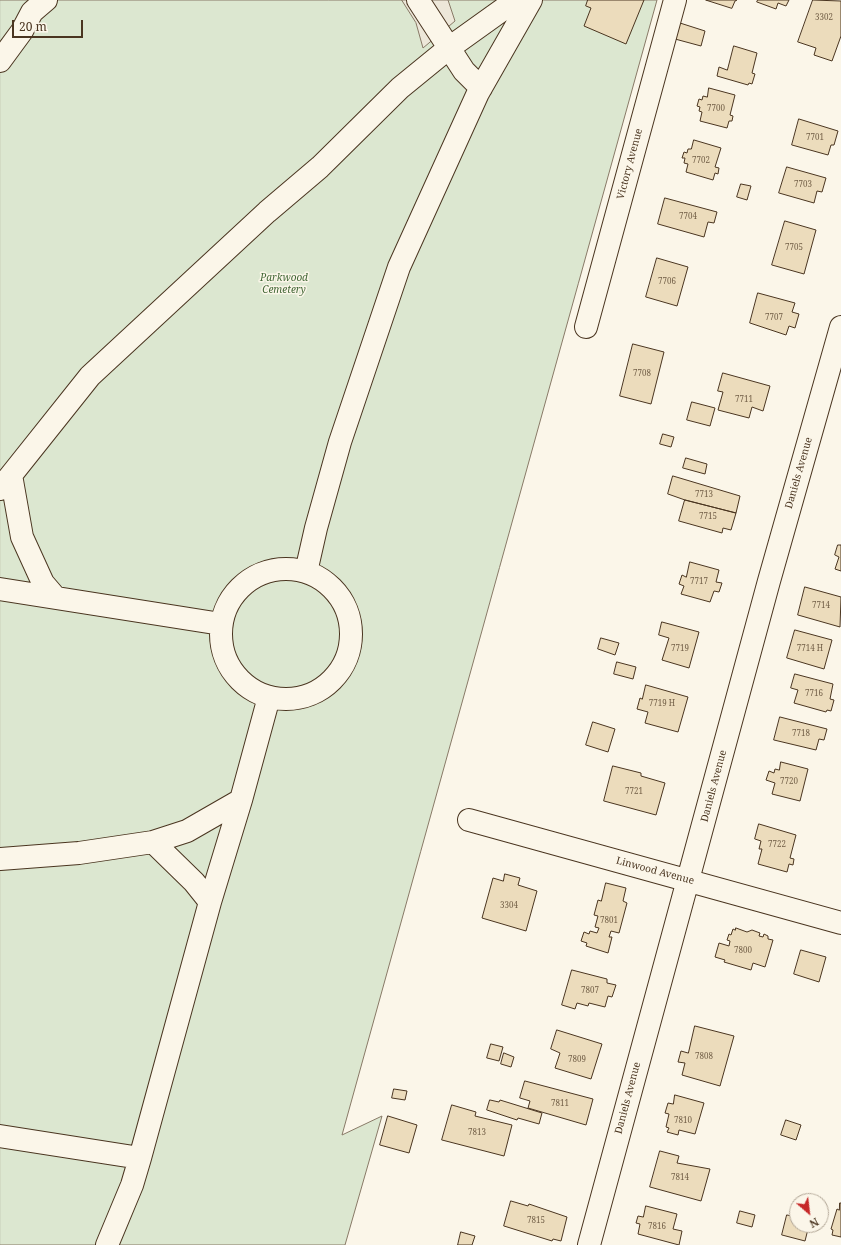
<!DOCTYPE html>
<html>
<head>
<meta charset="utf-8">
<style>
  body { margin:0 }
  #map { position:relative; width:841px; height:1245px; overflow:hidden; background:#fbf6e9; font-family:"Noto Serif",serif }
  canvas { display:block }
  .north { position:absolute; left:789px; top:1193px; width:40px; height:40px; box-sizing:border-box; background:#fbf6e9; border:1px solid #b4a999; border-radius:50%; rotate:152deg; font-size:11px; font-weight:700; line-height:16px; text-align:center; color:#4a3520 }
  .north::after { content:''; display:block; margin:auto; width:14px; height:18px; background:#c62828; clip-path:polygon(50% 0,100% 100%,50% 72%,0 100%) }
  .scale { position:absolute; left:12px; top:20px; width:71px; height:18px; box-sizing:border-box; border:2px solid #4a3520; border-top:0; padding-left:5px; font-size:12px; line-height:14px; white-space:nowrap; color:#4a3520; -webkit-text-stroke:3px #fbf6e9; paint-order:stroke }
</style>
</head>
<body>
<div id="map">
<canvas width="841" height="1245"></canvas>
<div class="north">N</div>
<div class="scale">20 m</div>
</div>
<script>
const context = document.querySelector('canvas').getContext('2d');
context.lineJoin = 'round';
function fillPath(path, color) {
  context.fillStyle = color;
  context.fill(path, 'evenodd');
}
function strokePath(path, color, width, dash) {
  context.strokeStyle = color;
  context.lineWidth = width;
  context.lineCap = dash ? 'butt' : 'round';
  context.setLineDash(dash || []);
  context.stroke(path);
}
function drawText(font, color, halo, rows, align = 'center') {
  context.font = font + ' "Noto Serif",serif';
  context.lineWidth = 3;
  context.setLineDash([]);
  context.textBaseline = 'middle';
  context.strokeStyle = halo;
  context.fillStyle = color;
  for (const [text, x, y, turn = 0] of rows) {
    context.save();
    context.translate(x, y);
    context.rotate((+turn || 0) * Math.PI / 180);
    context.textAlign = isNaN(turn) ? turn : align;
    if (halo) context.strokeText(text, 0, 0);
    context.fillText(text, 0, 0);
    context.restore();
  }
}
const green = new Path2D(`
  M0,0h657l-315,1135 40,-19 -37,129h-345z`);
fillPath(green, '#dce7d0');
strokePath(green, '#887966', 1);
const parking = new Path2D(`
  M402,0h46l7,21 -32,27 -7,-25z`);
fillPath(parking, '#ede7d9');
strokePath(parking, '#887966', 1);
const building = new Path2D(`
  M588,0h56l-18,44 -42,-18 7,-18 -5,-2z
  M706,0h31l-2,1 -3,7z
  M758,0h31l-3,6 -8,-3 -2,6 -19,-7z
  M813,0l28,1v35l-9,25 -18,-6 2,-7 -18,-6z
  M680,23l25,8 -4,15 -26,-7z
  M734,46l23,7 -5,20 3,1 -3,10 -3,-1 -1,2 -31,-9 2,-9 8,3z
  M709,88l26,7 -5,20 3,1 -1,5h-3l-2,7 -27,-7 2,-9 -3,-1 1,-4 -3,-1 2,-7 3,1 1,-4 4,1z
  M799,119l39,12 -4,14h-3l-3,10 -36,-10z
  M694,140l27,8 -6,19 4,1 -1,6 -3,-1 -2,7 -27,-8 2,-8 -4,-1 1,-5h-3l2,-6 3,1 1,-4h3z
  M787,167l39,11 -4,14 -5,-1 -3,12 -35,-10z
  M741,184l10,2 -4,14 -10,-3z
  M665,198l52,14 -3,11 -6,-1 -4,15 -46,-13z
  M785,221l31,9 -12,44 -32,-9z
  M657,258l31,9 -11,39 -31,-9z
  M758,293l37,10 -3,9 7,2 -4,14 -6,-2 -3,9 -36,-12z
  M633,344l31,8 -13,52 -31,-8z
  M723,373l47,13 -7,25 -11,-4 -3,11 -31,-8 5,-18 -5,-1z
  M692,402l23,6 -5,18 -23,-6z
  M663,434l11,3 -3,10 -11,-3z
  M686,458l21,6 -2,10 -22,-6z
  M673,476l67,20 -4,17 -51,-13 -17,-6z
  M685,500l51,13 -5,17 -8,-2 -1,5 -43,-12z
  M838,545h3v26l-6,-2 4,-12 -4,-2z
  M690,562l29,8 -3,12 6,1 -3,9 -5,-1 -4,11 -29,-8 3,-8 -5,-2 3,-9 4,2z
  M805,587l36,10 -1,30 -42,-12z
  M662,622l37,10 -10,36 -27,-8 7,-22 -10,-3z
  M795,630l37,10 -8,29 -37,-11z
  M601,638l18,5 -4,12 -17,-6z
  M617,662l19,5 -3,12 -19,-5z
  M795,674l38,10 -3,15 4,1 -3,11 -4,-1 -1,2 -32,-9 4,-13 -7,-2z
  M646,685l42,12 -10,35 -33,-9 3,-11 -11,-3 3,-11 2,1z
  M780,717l47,12 -3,11 -5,-1 -3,11 -42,-10z
  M593,722l22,7 -7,23 -22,-7z
  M781,762l27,7 -8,32 -28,-7 3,-11 -9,-3 3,-9 5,2 1,-4 4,1z
  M613,766l28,7v3l24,7 -9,32 -52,-14z
  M759,824l37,11 -6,23 4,1 -1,6 -4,-1 -2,8 -29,-8 4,-15h-3l2,-8 -6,-2z
  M505,874l15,4 -2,7 19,6 -11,40 -44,-13 11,-40 10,3z
  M606,883l20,5 -3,13 4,2 -8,30 -8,-2 -2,6h3l-4,16 -22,-7 1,-3 -6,-2 3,-9 5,2 1,-3 7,2 2,-5 -4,-1 3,-11 -4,-1 4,-15 3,1z
  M736,928l11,4 5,-2 8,3 -1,3 4,1 1,-3 4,2v3l5,1 -8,27 -12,-4 -2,7 -27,-8 1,-2 -10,-3 4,-14 10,3 1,-5 -3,-1 2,-6 2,1 2,-6 2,1z
  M801,950l25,7 -7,25 -25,-8z
  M572,970l35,9v4l9,2 -4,12 -4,-1 -3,11 -16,-4 -1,3 -11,-3 -2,6 -13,-4z
  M695,1026l39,10 -14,50 -38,-11 3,-12 -7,-1 3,-11 7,2z
  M557,1030l45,14 -11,35 -36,-11 5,-15 -9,-4z
  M491,1044l12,3 -4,14 -12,-3z
  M504,1053l10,4 -3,10 -10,-3z
  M525,1081l68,18 -7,26 -58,-17 2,-7 -10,-3z
  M394,1089l13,2 -2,9 -13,-2z
  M675,1095l29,8 -9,31 -16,-4 -1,5 -11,-3 2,-4 -3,-1 3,-13 -4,-1 3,-10 5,1z
  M490,1100l9,2 1,-2 42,13 -3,11 -21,-6 -1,2 -30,-10z
  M452,1105l24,7 -1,4 37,9 -8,31 -62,-16z
  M388,1116l29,9 -8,28 -29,-8z
  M786,1120l15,5 -5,15 -15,-5z
  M660,1151l19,5 -2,7 33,6 -9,32 -51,-14z
  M511,1201l17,5 1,-2 38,13 -6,24 -8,-2 -1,2 -48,-15z
  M840,1203h1v34l-9,-2 1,-5 -2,-1 6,-20 2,1z
  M646,1206l31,8 -4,15 9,2 -3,14 -41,-11 2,-10 -4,-1 2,-7 5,1z
  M740,1211l15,4 -3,12 -15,-4z
  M787,1215l10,2v8h12l-4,16 -23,-6z
  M461,1232l14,4 -3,9h-14z`);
fillPath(building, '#ecdcbc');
strokePath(building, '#4a3520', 1);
const minor = new Path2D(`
  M418,0l46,71 17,17
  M0,61l22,-30 10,-19 14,-12
  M586,327l89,-327
  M11,475l11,62 21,46 12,14
  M0,489l90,-113 177,-164 53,-45 80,-79 49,-40 67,-48
  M221 634a65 65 0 1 1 130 0a65 65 0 1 1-130 0Z
  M306,572l10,-44 24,-86 59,-175 79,-174 53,-93
  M0,589l221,35
  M469,820l372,103
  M153,842l34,-11 54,-31 28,-103
  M0,859l79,-6 74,-11 41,40 16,20
  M0,1136l140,22
  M107,1245l25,-60 8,-27 70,-256 31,-102
  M589,1245l180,-664 72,-254`);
strokePath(minor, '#4a3520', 24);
strokePath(minor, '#fbf6e9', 22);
drawText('8px', '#725f47', null, [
  ["3302",824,18],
  ["7700",716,109],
  ["7701",815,138],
  ["7702",701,161],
  ["7703",803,185],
  ["7704",688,217],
  ["7705",794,248],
  ["7706",667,282],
  ["7707",774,318],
  ["7708",642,374],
  ["7711",744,400],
  ["7713",704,495],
  ["7715",708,517],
  ["7717",699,582],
  ["7714",821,606],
  ["7719",680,649],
  ["7714 H",810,649],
  ["7716",814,694],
  ["7719 H",662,704],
  ["7718",801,734],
  ["7720",789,782],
  ["7721",634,792],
  ["7722",777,845],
  ["3304",509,906],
  ["7801",609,921],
  ["7800",743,951],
  ["7807",590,991],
  ["7808",704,1057],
  ["7809",577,1060],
  ["7811",560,1104],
  ["7810",683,1121],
  ["7813",477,1133],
  ["7814",680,1178],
  ["7815",536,1221],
  ["7816",657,1227]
]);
drawText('10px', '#4a3520', '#fbf6e9', [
  ["Victory Avenue",630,164,-75],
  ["Daniels Avenue",799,473,-74],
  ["Daniels Avenue",714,786,-75],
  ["Linwood Avenue",655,871,15],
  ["Daniels Avenue",628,1098,-75]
]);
drawText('italic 10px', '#436837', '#fbf6e9', [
  ["Parkwood",284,278],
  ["Cemetery",284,290]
]);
</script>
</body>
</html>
